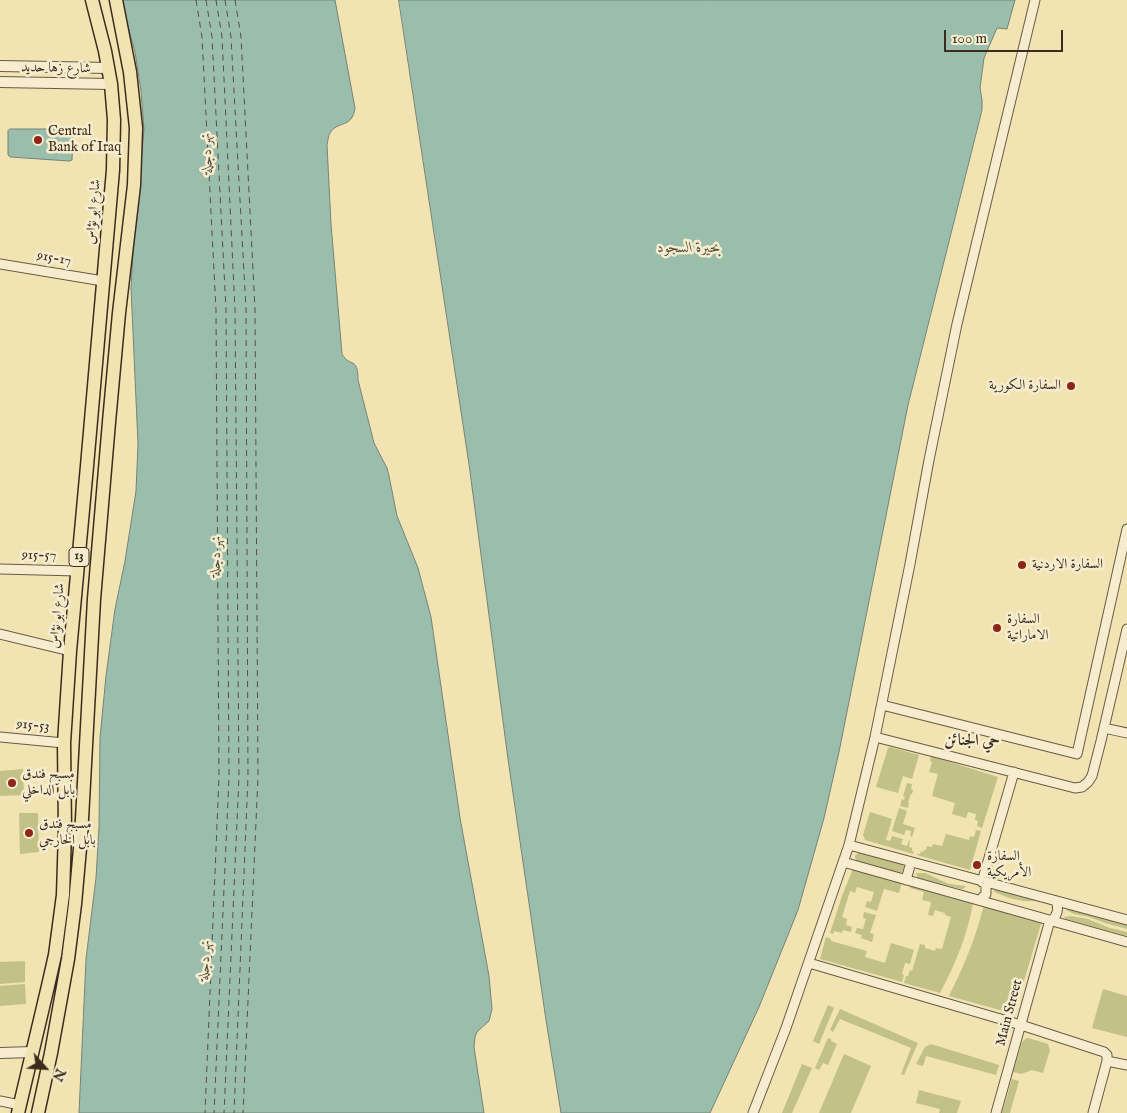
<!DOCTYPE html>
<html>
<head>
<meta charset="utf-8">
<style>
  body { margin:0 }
  #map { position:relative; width:1127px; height:1113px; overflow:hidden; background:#f2e3b3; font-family:"IM FELL English",serif }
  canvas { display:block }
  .north { position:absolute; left:20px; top:1043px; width:50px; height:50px; -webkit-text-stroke:4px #f7edce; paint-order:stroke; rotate:116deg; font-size:14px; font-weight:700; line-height:20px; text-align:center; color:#3b2c1f }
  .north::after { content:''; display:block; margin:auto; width:18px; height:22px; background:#3b2c1f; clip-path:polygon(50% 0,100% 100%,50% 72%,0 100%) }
  .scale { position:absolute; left:944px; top:30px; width:119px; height:22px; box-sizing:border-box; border:2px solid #3b2c1f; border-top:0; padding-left:6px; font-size:15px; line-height:18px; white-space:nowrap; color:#3b2c1f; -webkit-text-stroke:4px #f7edce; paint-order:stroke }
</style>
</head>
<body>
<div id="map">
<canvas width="1127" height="1113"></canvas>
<div class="north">N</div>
<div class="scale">100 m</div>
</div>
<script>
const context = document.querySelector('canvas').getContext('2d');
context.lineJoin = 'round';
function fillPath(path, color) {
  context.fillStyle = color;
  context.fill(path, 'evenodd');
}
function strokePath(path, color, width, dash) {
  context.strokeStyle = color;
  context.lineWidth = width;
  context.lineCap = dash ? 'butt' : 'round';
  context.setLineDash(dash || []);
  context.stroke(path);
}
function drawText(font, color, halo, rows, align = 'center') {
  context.font = font + ' "IM FELL English",Amiri,serif';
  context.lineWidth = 5;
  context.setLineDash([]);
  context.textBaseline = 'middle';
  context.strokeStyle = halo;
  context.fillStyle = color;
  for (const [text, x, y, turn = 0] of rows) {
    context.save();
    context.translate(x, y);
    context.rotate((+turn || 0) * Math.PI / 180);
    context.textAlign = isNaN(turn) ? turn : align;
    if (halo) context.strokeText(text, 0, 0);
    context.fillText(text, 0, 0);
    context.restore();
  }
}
fillPath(new Path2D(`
  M890,747l29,8 -7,24 -9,-3 -5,17 -22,-6 12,-39z
  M931,756l67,21 -16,51 -5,-2 1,-5 -3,-1 1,-6 -8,-2 -2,6 -14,-4 3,-11 -23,-7 6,-22 -9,-2 3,-10 -2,-1z
  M23,769l1,26 -24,1v-25z
  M907,783l5,1 -1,5 2,1 -1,4h-1l-3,8 1,1 -1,5 -8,-2 2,-7 2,1 1,-3 -2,-1z
  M899,808l8,3 -4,13 12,4 -3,9 -2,-1 1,-5 -5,-1 -2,5 -12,-4z
  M870,812l22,7 -6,21 4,1 2,-5 11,3 -2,5 6,2 2,-6 1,1 -1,6 3,1v3l2,1 -1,2 -48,-14 -2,-5z
  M19,813h19l1,39 -19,2z
  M976,830l5,1 -11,39 -53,-15v-1h3l1,-3 2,1 1,-2h2l1,-4 5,1 1,-3 9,2 4,-12 23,6 1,-4 4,1z
  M859,852l42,11 2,2 1,2 -2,5 -5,1 -39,-11 -3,-4v-2z
  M853,869l49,13 -3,11 -15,-4 -7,22 -12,-4 2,-6 4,1 3,-10 -17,-5 -2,6 -5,-2 -8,26 5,2 -1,6 6,2 -1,5 -8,-2 -1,3 -8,-2 -1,3 -3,-1 12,-37z
  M916,873h9l24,11 17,2 -3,3h-2l-43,-11z
  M911,885l62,18c-6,34 -17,59 -33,90l-36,-10 2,-7h2l2,-6 2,1 8,-27 5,1v3l10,3 1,-3 6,1 9,-32 -6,-2v-2l-10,-3 -2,6 -5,-1 3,-13 -9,-2 2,-8 -14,-4z
  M998,889l39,11c-11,4 -34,-3 -44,-9z
  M984,905l55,15 2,4 -27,90 -65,-18c15,-30 27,-59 35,-91z
  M1069,909l58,16v4l-22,-6 -16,-6 -15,-3 -8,-4z
  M864,912l12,3 -6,18 4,1 -2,8 -11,-4 1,-3 -7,-2 2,-5 6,1 3,-10 -3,-1z
  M1071,916l17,3 22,9 17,4v4l-61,-17 -2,-2z
  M826,937l5,2v2l36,10 -2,6 20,6 6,-20 23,7 -4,14 -5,-1 -3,11 2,1 -2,7 -82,-23z
  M25,961v21l-25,2v-22z
  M25,984l1,20 -26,2v-20z
  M1103,989l24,7v41l-35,-9z
  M828,1005l6,3 -15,36 -6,-3z
  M840,1009l78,34 -14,32 -3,-1 10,-26 -71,-29 -7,13 -3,-2z
  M828,1038l3,1v2l6,3 -9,21 -5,-2 -4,7 -4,-2z
  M1028,1038l20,6 2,6 -7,23 -11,-3 -11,4 -8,-2 9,-30 3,-3z
  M931,1044l68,21 -3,10 -70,-19 -3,10 -7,-2 9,-17z
  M844,1054l27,12 -20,47h-32z
  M802,1064l10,4 -20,45h-10z
  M1012,1079l7,2 -9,32h-8z
  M919,1090l42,11 -4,12h-18l1,-4 -24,-6z`), '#c1c188');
const water = new Path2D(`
  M121,0h214l20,108c-3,21 -17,12 -25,25 -2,3 -2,8 -3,12l4,79 11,130c8,14 16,2 16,26l16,63 13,25 2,8 8,40 21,52 13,49 29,201 29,158 3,33 -3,12 -12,11 -2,5 -1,10 10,66h-405l7,-154 10,-81 3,-51 1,-89 6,-62 9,-67 10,-48 11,-70 2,-47 -7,-156 3,-53 10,-105 -3,-39 -6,-39z
  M399,0h616l-8,29 -10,-1 -13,30 -4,30 2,12v10l-74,295 -69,347 -15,66 -26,92 -39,97 -49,106h-149l-15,-93 -38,-261 -39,-295z
  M10,129h61l2,2 -1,29 -3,1 -59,-4 -2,-2v-24z`);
fillPath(water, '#9bbeac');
strokePath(water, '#758474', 1);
strokePath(new Path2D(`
  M196,0l6,37 14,273 3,467 -14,336
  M206,0l6,37 14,273 3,467 -15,336
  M216,0l6,37 13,273 4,467 -15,336
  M225,0l6,37 15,272 2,468 -14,336
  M235,0l6,37 14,272 3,468 -15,336`), '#535042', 1, [6, 5]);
const minor = new Path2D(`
  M0,264l103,17
  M0,569l77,2
  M0,634l70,17
  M882,705l195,49 50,-225
  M1104,728l23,5
  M0,737l64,6
  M875,737l200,51 7,-1 6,-5 4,-6 9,-35 26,-112
  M849,845l278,75
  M843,862l284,80
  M906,880l5,-18
  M982,882l32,-110
  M980,900l6,-6v-9l-2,-3
  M1051,921c7,-6 8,-12 5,-20
  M809,963l212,62 83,27 3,3v6l-14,52
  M1107,1061l20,4
  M0,1101l20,4
  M753,1113l33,-85 63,-183 26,-108 35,-173 19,-104 28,-136 78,-324
  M996,1113l54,-193`);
const tertiary = new Path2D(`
  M0,66l109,2
  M0,82l111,2
  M0,1053l33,-1`);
const primary = new Path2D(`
  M18,1113l30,-127 7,-31 8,-60 2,-64 -1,-88 6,-92 17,-185 26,-296 1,-50 -3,-36 -6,-33 -13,-51
  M38,1113l13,-60 17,-94 7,-55 6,-67 13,-238 15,-177 10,-109 15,-128 2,-57 -6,-56 -14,-72`);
strokePath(minor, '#695a44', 11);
strokePath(tertiary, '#695a44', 12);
strokePath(primary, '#3b2c1f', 15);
strokePath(minor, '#f7edce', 9);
strokePath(tertiary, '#f7edce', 10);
strokePath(primary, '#f2e3b3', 12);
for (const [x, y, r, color] of [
  [38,140,5,"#8f2418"],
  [1071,386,5,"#8f2418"],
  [1022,565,5,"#8f2418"],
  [997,628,5,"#8f2418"],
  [12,783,5,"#8f2418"],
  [29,833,5,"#8f2418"],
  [977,865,5,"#8f2418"]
]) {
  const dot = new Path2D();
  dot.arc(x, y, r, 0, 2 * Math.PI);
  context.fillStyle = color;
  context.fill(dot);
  strokePath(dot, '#f7edce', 2);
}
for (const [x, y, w] of [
  [79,557,20]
]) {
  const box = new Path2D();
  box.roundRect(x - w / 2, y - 9.5, w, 19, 4);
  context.fillStyle = '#f7edce';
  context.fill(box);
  strokePath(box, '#3b2c1f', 1);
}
drawText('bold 12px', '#3b2c1f', null, [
  ["13",79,557]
]);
drawText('14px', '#3b2c1f', '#f7edce', [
  ["شارع زها حديد",56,69,1],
  ["شارع ابو نؤاس",94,212,-85],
  ["915-17",54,259,10],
  ["915-57",39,556,1],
  ["شارع ابو نؤاس",58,616,-85],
  ["915-53",33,726,5],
  ["Main Street",1010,1013,-75]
]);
drawText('14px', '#3b2c1f', '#f7edce', [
  ["Central",48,132],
  ["Bank of Iraq",48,148],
  ["السفارة الكورية",1061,386,"right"],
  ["السفارة الاردنية",1032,565],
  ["السفارة",1007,620],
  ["الاماراتية",1007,636],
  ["مسبح فندق",22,775],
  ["بابل الداخلي",22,791],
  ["مسبح فندق",39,825],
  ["بابل الخارجي",39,841],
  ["السفارة",987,857],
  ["الأمريكية",987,873]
], 'left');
drawText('italic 15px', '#535042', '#f7edce', [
  ["نهر دجلة",208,153,-94],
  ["بحيرة السجود",689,249],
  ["نهر دجلة",217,556,-89],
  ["نهر دجلة",206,960,-88]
]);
drawText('bold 16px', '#3b2c1f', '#f7edce', [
  ["حي الجنائن",972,742]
]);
</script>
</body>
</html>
